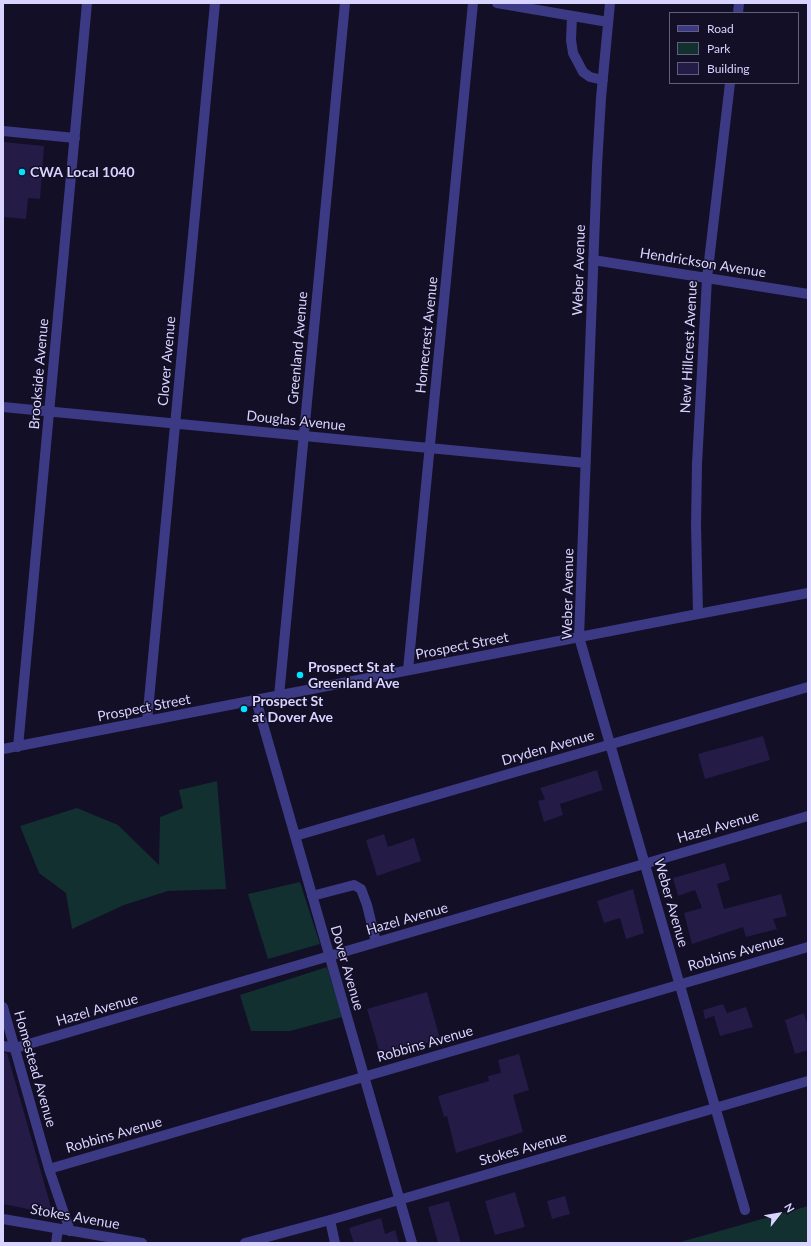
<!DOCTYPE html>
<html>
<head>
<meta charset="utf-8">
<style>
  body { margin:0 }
  #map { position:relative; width:811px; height:1246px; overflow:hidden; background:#130f26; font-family:Lato,sans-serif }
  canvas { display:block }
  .frame { position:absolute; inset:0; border:4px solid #d9d4ff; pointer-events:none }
  .legend { position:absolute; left:669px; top:12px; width:130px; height:72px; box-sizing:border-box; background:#130f26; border:1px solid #625e7d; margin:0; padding:5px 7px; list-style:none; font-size:12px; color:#d9d4ff }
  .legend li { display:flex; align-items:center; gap:8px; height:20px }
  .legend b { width:20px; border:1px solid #625e7d }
  .north { position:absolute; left:759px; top:1194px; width:40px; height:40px; -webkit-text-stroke:3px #130f26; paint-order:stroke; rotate:59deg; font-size:11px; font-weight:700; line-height:16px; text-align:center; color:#d9d4ff }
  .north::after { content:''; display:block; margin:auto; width:14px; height:18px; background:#d9d4ff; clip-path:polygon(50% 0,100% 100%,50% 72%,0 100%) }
</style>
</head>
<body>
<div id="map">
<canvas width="811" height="1246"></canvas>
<div class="frame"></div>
<ul class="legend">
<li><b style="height:5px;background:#3d3a85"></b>Road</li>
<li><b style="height:11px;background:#12302f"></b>Park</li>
<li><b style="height:11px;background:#241b47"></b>Building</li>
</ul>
<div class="north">N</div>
</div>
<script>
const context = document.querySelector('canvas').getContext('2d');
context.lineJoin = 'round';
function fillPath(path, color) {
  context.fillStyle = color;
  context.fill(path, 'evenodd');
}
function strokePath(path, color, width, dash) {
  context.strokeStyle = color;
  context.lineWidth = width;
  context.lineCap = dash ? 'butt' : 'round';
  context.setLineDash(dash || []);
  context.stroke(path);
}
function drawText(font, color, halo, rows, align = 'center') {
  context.font = font + ' Lato,sans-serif';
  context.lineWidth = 3;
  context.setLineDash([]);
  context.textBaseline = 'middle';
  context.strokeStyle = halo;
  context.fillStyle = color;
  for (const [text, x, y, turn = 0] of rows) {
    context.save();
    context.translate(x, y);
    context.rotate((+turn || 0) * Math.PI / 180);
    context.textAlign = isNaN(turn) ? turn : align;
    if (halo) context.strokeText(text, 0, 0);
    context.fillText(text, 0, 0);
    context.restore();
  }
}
fillPath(new Path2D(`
  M217,781l9,108 -58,2 -44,14 -52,24 -6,-36 -27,-20 -19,-47 57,-18 41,17 41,40 1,-48 23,-9 -4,-18z
  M300,882l20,62 -52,15 -20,-65z
  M327,967l15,50 -52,14h-39l-11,-36z
  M808,1206v37h-131z`), '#12302f');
fillPath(new Path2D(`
  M3,142l41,4 -4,53 -12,-1 -2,21 -23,-2z
  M763,736l7,24 -65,19 -7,-25z
  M597,770l6,20 -43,14 3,11 -19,7 -6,-21 7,-2 -5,-11z
  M384,834l4,13 26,-9 7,23 -44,15 -11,-36z
  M725,863l5,17 -13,4 7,25 57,-15 6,22 -14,3 4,10 -31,8 -3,-10 -51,17 -8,-31 18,-5 -7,-18 -17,6 -5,-18z
  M633,889l11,44 -18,6 -6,-21 -16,5 -7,-22z
  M427,992l13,47 -59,18 -14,-48z
  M723,1004l4,9 19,-6 7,20 -33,9 -6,-20 -9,3 -2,-9z
  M804,1013l4,14v23l-13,4 -10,-34z
  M3,1053h4l46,161 -50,-10z
  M519,1054l10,36 -16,5 10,37 -67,21 -9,-37 -3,1 -6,-21 51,-15 -1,-5 13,-3 -3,-13z
  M515,1192l10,35 -30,8 -10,-34z
  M565,1196l5,18 -18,5 -5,-18z
  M449,1201l12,42h-23l-10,-36z
  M381,1218l4,16 10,-4 4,13h-45l-5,-15z`), '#241b47');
strokePath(new Path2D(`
  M497,3l111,19
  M610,3l-9,95 -4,68 -18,471 166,573
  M738,13l1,-10
  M572,16l-1,24 2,13 10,19 7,5 13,3
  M3,131l72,7
  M593,260l215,34
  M3,407l582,56
  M698,614l-2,-89 1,-61 10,-186 23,-195
  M408,670l65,-667
  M279,696l66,-693
  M256,700l156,543
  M147,721l68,-718
  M18,747l69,-744
  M3,749l695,-135 110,-21
  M295,836l513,-149
  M312,896l42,-11 7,4 6,16 9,37
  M3,1007l46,162 21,62
  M3,1046l12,2 793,-232
  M49,1169l759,-222
  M3,1219l139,24
  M330,1220l5,23
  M56,1243l2,-14
  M245,1243l85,-23 478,-139`), '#3d3a85', 10);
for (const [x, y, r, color] of [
  [22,172,4,"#00e5ff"],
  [300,675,4,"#00e5ff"],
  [244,709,4,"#00e5ff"]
]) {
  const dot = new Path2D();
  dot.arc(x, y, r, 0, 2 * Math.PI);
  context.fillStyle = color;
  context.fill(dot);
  strokePath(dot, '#130f26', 1.5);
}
drawText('bold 14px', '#d9d4ff', '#130f26', [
  ["CWA Local 1040",30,172],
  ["Prospect St at",308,667],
  ["Greenland Ave",308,683],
  ["Prospect St",252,701],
  ["at Dover Ave",252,717]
], 'left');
drawText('14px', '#d9d4ff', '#130f26', [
  ["Hendrickson Avenue",703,263,9],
  ["Weber Avenue",579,270,-88],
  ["Homecrest Avenue",427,335,-84],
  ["New Hillcrest Avenue",689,347,-87],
  ["Greenland Avenue",298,348,-85],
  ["Clover Avenue",167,361,-85],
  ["Brookside Avenue",39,374,-85],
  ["Douglas Avenue",296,421,6],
  ["Weber Avenue",568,594,-89],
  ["Prospect Street",462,646,-11],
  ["Prospect Street",144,708,-11],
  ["Dryden Avenue",548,748,-16],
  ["Hazel Avenue",718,827,-16],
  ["Weber Avenue",671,903,74],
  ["Hazel Avenue",407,919,-16],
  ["Robbins Avenue",736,953,-16],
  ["Dover Avenue",347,968,74],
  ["Hazel Avenue",97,1010,-16],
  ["Robbins Avenue",425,1044,-16],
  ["Homestead Avenue",35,1069,74],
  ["Robbins Avenue",114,1135,-16],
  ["Stokes Avenue",523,1149,-16],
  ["Stokes Avenue",75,1217,10]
]);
</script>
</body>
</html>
